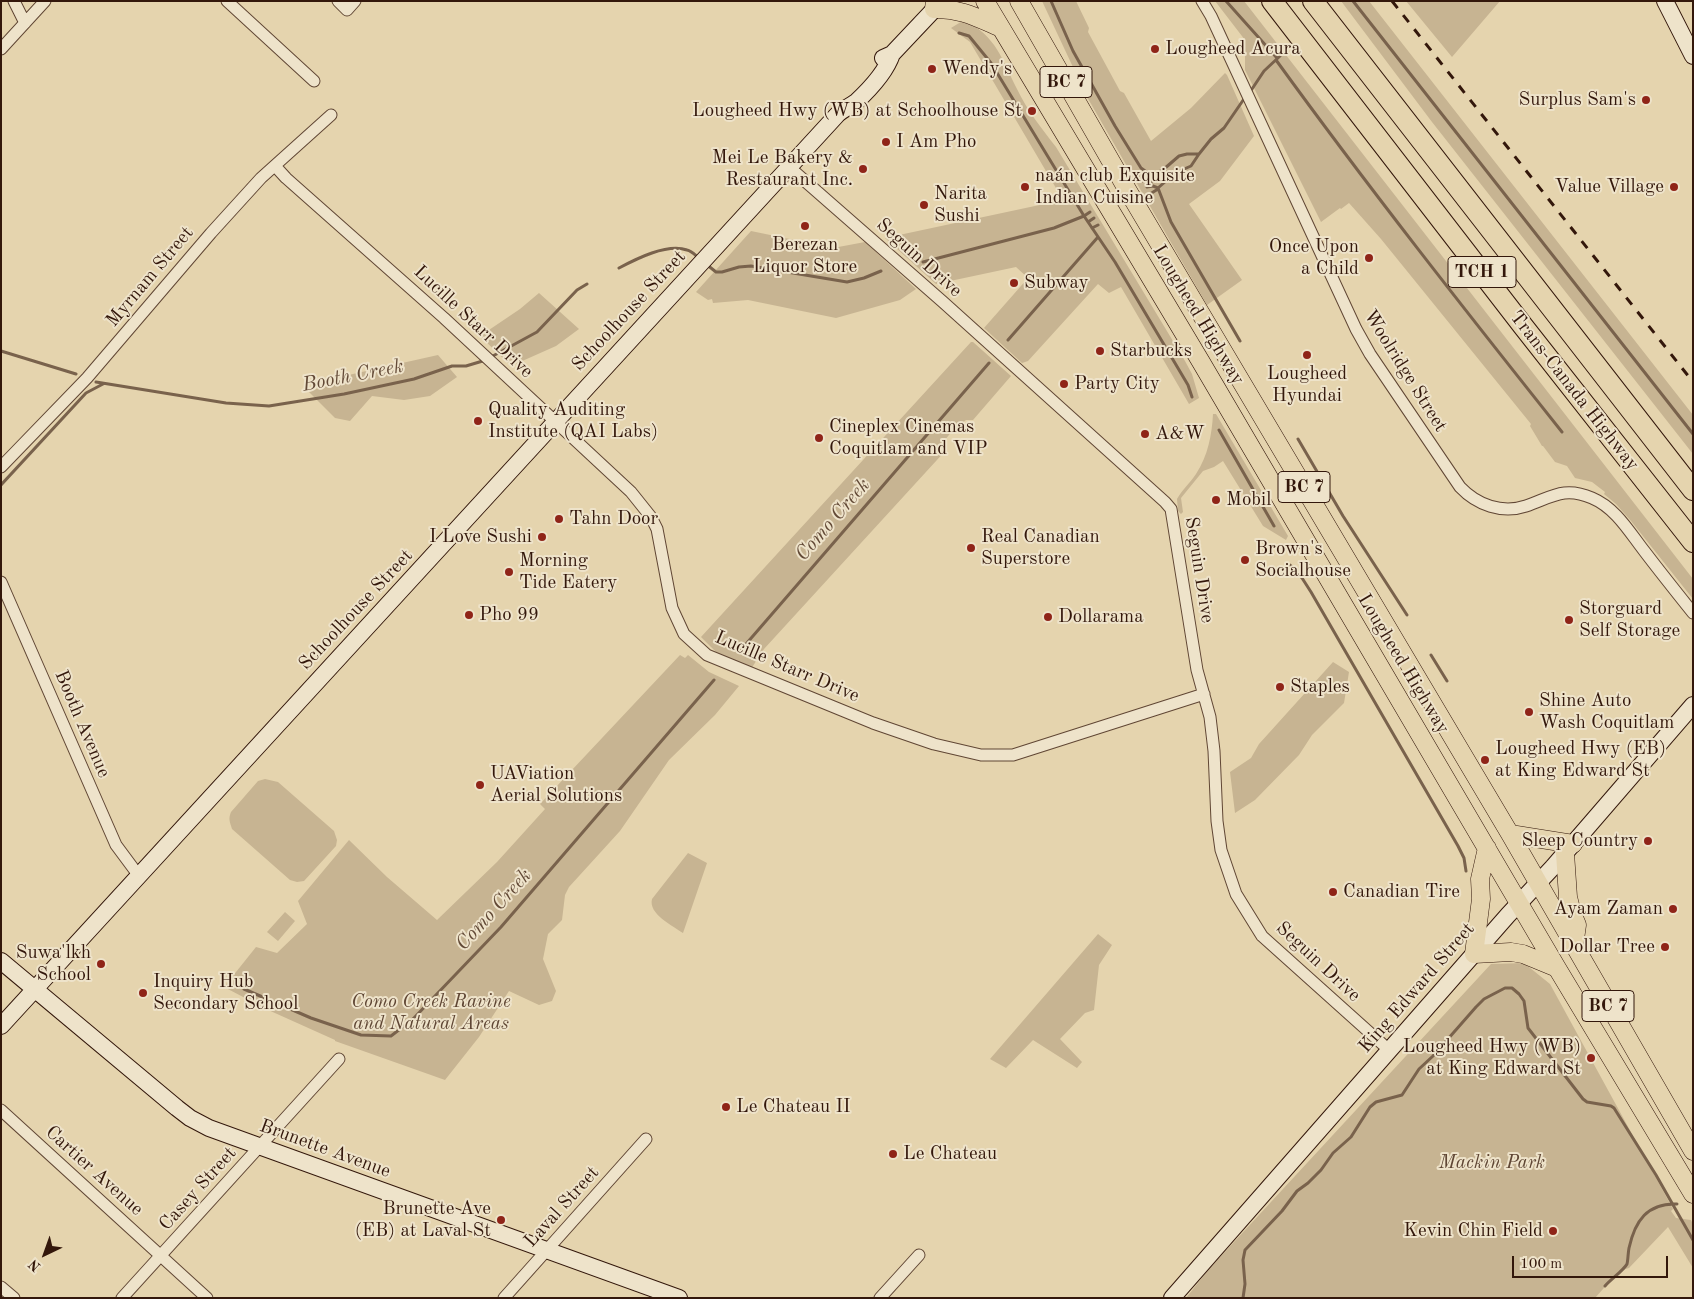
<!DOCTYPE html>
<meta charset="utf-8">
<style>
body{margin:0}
#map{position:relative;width:1694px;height:1299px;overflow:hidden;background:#e5d4ae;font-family:"Old Standard TT",serif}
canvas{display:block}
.frame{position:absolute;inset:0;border:2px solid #33170b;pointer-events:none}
.north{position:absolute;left:20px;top:1229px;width:50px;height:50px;-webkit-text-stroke:4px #eee3ca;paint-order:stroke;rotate:222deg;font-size:14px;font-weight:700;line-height:20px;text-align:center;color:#33170b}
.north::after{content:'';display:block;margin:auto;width:18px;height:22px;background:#33170b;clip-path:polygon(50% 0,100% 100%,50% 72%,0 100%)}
.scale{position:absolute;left:1512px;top:1256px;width:156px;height:22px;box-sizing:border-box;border:2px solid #33170b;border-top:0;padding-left:6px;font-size:15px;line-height:18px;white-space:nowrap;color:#33170b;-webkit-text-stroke:4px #eee3ca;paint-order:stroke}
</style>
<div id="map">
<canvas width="1694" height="1299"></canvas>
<div class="frame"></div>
<div class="north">N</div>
<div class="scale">100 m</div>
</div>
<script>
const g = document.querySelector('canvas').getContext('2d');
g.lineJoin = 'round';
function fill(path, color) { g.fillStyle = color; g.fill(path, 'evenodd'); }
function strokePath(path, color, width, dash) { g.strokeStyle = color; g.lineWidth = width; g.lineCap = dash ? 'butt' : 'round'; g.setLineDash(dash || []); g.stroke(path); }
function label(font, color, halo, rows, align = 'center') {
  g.font = font + ' "Old Standard TT",serif'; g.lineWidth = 4; g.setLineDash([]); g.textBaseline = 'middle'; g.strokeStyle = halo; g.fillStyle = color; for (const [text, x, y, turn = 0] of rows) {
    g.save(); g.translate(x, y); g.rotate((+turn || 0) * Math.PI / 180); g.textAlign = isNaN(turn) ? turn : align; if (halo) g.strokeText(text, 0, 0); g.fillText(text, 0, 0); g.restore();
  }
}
fill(new Path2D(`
 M 1042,1 L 1076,1 L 1089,28 L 1088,32 L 1120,91 L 1124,93 L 1151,141 L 1191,108 L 1225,73 L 1227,75 L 1254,136 L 1220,181 L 1189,204 L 1242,280 L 1207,305 L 1087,97 Z
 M 1215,1 L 1244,1 L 1693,579 L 1693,599 L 1631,521 L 1616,504 L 1604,494 L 1605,492 L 1592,482 L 1575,478 L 1567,466 L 1555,462 L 1543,446 L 1542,446 L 1530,426 L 1531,424 L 1381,239 L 1349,203 L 1341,209 L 1340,208 L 1321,222 L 1245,70 L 1245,40 Z
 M 1341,1 L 1369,1 L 1693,415 L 1693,454 L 1432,122 Z
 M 1406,1 L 1500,1 L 1452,57 Z
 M 964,20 C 997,37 1001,58 1017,89 C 1027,110 1042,129 1056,147 L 1185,361 L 1192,374 L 1199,398 L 1189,404 L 1121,287 L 1109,293 L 1098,284 L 1028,361 L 1022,363 L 984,328 L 1028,278 L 1016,267 L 936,284 L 885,238 L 1063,200 L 970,42 L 951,28 Z
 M 751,231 L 833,248 L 865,242 L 916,289 L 900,300 L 836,318 L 748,300 L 713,303 L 712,299 L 708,300 L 696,292 Z
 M 539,293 L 579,329 L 556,346 L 511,366 L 480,336 L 520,309 Z
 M 971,342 L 973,342 L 1011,376 L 973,420 L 966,420 L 952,431 L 938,449 L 947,449 L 764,649 L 751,669 L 717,653 L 701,637 Z
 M 438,355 L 457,377 L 430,396 L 404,400 L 372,396 L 350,421 L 335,418 L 309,392 L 344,376 Z
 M 1213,414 L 1216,414 L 1288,536 L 1286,540 L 1263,526 L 1223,461 L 1214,467 L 1203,471 L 1181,498 L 1183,512 L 1181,514 L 1178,511 L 1177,499 C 1182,490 1190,483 1196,474 C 1208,456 1212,434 1213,414 Z
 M 680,655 L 685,658 L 688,655 L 709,672 L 739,686 L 715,715 L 669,760 L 620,831 L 569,887 L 565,895 L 562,920 L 548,934 L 543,959 L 556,991 L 552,1001 L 539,1005 L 509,991 L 479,1037 L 445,1080 L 335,1041 L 335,1040 L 266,1009 L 224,987 L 256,947 L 277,953 L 307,924 L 298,901 L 349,840 L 387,877 L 437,920 L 497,862 L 545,809 L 540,804 Z
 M 1333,662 L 1349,672 L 1344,703 L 1312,735 L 1299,755 L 1255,800 L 1235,813 L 1230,772 L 1251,758 L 1259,744 Z
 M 265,779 L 278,782 L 334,831 L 337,840 L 336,846 L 304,881 L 297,882 L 290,880 L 232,829 C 230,822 228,819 231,812 L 258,781 Z
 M 688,853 L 707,863 L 683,933 C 673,926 648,914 652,899 Z
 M 285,912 L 295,921 L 278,941 L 267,932 Z
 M 1098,934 L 1112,945 L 1099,965 L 1094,1010 L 1085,1013 L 1060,1039 L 1082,1062 L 1077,1068 L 1033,1040 L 1006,1068 L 990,1059 Z
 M 1524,963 L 1550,984 L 1673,1209 L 1671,1211 L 1676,1218 L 1691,1220 L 1693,1224 L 1693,1268 L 1668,1227 L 1629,1268 L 1619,1271 L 1595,1298 L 1186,1298 L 1209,1269 L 1491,964 Z`), '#c7b492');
strokePath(new Path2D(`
 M 1051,1 L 1073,51 L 1115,126 L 1141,168 L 1152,176
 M 1226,1 L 1277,58
 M 1353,1 L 1693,434
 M 959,33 L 969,36 L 991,63 L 1084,216 L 1115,262 L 1188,385 L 1192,397
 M 1276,60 C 1368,187 1465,310 1562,432
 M 1250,92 L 1264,71 L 1280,56
 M 1199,154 L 1191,166 L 1175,173 L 1158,188 L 1171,222 L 1240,341
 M 1143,181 L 1164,169 L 1179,156 L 1187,154 L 1199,154 L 1211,139 L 1224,128 L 1246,96
 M 1147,187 L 1151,183 L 1152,176
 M 1147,187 L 1153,186 L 1158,188
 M 1150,194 L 1158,189
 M 1088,222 L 1094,218
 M 1092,228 L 1098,225
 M 923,262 L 1054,228 L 1084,216 L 1090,212
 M 706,264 L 716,272 L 722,272 L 739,267 L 751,266 L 847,282 L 864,278 L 881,271
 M 619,268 C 636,259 667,243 687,250 C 692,251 695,255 700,259
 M 1008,340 L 1098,237
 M 1,351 L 76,374
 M 491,357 L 537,332 L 577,290 L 587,284
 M 96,382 L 226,403 L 269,406 L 344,394 L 414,379 L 452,366 L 466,366 L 486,360
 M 1219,430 L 1274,526
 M 1298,439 L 1343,516 L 1407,615
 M 1,485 L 86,393 L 103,384
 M 1290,565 L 1302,578 L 1311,592 L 1458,846 L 1464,858 L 1466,871
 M 740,651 L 989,363
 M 1431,655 L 1447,681
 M 244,989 L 311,1018 L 361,1035 L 391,1036 L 413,1019 L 501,927 L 714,680
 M 1605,1286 C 1610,1280 1624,1270 1627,1264 C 1628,1260 1628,1253 1629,1248 C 1635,1221 1647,1203 1677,1204
 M 1243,1298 L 1245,1284 L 1243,1260 L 1245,1250 L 1282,1211 L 1297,1191 L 1308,1183 L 1321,1170 L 1333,1153 L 1351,1137 L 1370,1107 L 1376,1102 L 1402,1095 L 1419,1069 L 1433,1056 L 1476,1007 L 1484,999 L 1505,988 L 1512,988 L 1519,994 L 1524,1001 L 1528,1028 L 1583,1099 L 1587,1102 L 1611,1106 L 1614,1108 L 1656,1175 L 1693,1240`), '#79624c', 3);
const street = new Path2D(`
 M 14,1 L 25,23
 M 227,1 L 314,81
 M 338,1 L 347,10 L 355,1
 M 1202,1 L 1211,16 L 1356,329 L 1370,354 L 1460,487 C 1477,505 1502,514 1526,506 C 1552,497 1564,486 1592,498 C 1616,508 1630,533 1645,552 C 1661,573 1677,593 1693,613
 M 1,49 L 45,1
 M 275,166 L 286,178 L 444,318 L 631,492 L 651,517 L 657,529 L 672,608 L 684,634 L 707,655 L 873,723 L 934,744 L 981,755 L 1013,755 L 1204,694
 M 789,167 L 943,302 L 1165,502 L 1171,509 L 1197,670 L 1210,717 L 1214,751 L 1217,821 L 1221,850 L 1236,894 L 1262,936 L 1389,1050
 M 1,467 L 87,378 L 211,233 L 261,178 L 331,115
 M 1,582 L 116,845 L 139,876
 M 1,1110 L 207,1298
 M 1,1287 L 14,1298
 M 122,1298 L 339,1059
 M 504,1298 L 646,1139
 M 880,1298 L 919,1255`);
const secondary = new Path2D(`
 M 1665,1 L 1693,56
 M 883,58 L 892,54 L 942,1
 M 1,961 L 177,1108 L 190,1118 L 209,1128 L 679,1298
 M 1,1026 L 836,116 C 842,109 850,107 856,102 C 870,89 886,72 892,54
 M 1172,1298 L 1508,915 L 1553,867 L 1693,705`);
const primary = new Path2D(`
 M 935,1 L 934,9 C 959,8 976,17 999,27
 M 985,1 L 1201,362 L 1557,968 L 1693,1194
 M 1019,1 L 1128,191 L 1510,834 L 1693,1151
 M 1510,834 L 1573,844
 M 1487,848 L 1480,879 L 1481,899 L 1474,954 L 1511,952 L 1523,954 L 1557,968
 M 1565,853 L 1568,897 L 1572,913 L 1577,925 L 1574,946`);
const highway = new Path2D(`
 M 1272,1 L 1523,326 L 1693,542
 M 1313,1 L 1693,490`);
strokePath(street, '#604634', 13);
strokePath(secondary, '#33170b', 18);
strokePath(primary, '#33170b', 19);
strokePath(highway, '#33170b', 22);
strokePath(street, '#eee3ca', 11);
strokePath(secondary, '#eee3ca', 16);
strokePath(primary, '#e5d4ae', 18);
strokePath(highway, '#e5d4ae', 20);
strokePath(new Path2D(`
 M 1392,1 L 1693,382`), '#33170b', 3, [9, 9]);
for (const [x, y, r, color] of [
 [1155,49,5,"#8f2418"],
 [932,69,5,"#8f2418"],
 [1646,100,5,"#8f2418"],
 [1032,111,5,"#8f2418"],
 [886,142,5,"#8f2418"],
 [863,169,5,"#8f2418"],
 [1025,187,5,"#8f2418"],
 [1674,187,5,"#8f2418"],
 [924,205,5,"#8f2418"],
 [805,226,5,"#8f2418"],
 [1369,258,5,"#8f2418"],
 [1014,283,5,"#8f2418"],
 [1100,351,5,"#8f2418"],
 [1307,355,5,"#8f2418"],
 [1064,384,5,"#8f2418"],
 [478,421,5,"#8f2418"],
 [1145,434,5,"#8f2418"],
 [819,438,5,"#8f2418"],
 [1216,500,5,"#8f2418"],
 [559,519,5,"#8f2418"],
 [542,537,5,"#8f2418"],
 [971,548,5,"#8f2418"],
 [1245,560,5,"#8f2418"],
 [509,572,5,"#8f2418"],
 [469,615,5,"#8f2418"],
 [1048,617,5,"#8f2418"],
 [1569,620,5,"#8f2418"],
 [1280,687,5,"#8f2418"],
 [1529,712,5,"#8f2418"],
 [1485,760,5,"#8f2418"],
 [480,785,5,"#8f2418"],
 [1648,841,5,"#8f2418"],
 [1333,892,5,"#8f2418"],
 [1673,909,5,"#8f2418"],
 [1665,947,5,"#8f2418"],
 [101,964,5,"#8f2418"],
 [143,993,5,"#8f2418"],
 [1591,1058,5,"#8f2418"],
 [726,1107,5,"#8f2418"],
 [893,1154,5,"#8f2418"],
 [501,1220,5,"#8f2418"],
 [1553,1231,5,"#8f2418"]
]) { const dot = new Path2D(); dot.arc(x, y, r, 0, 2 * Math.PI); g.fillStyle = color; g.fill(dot); strokePath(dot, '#eee3ca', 2); }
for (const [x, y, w] of [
 [1066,82,52],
 [1482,272,68],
 [1304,487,52],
 [1608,1006,52]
]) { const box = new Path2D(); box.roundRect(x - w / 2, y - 15.5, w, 31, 4); g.fillStyle = '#eee3ca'; g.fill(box); strokePath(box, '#33170b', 1); }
label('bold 18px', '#33170b', null, [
 ["BC 7",1066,82],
 ["TCH 1",1482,272],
 ["BC 7",1304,487],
 ["BC 7",1608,1006]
]);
label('19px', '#33170b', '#eee3ca', [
 ["Lougheed Acura",1165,49],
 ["Wendy's",942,69],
 ["Surplus Sam's",1636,100,"right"],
 ["Lougheed Hwy (WB) at Schoolhouse St",1022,111,"right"],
 ["I Am Pho",896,142],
 ["Mei Le Bakery &",853,158,"right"],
 ["Restaurant Inc.",853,180,"right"],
 ["naán club Exquisite",1035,176],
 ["Indian Cuisine",1035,198],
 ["Value Village",1664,187,"right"],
 ["Narita",934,194],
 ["Sushi",934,216],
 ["Berezan",805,245,"center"],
 ["Liquor Store",805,267,"center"],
 ["Once Upon",1359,247,"right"],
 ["a Child",1359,269,"right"],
 ["Subway",1024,283],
 ["Starbucks",1110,351],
 ["Lougheed",1307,374,"center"],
 ["Hyundai",1307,396,"center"],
 ["Party City",1074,384],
 ["Quality Auditing",488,410],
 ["Institute (QAI Labs)",488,432],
 ["Cineplex Cinemas",829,427],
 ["Coquitlam and VIP",829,449],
 ["A&W",1155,434],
 ["Mobil",1226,500],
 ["Tahn Door",569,519],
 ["I Love Sushi",532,537,"right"],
 ["Real Canadian",981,537],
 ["Superstore",981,559],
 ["Brown's",1255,549],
 ["Socialhouse",1255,571],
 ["Morning",519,561],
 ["Tide Eatery",519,583],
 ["Storguard",1579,609],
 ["Self Storage",1579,631],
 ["Pho 99",479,615],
 ["Dollarama",1058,617],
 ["Staples",1290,687],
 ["Shine Auto",1539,701],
 ["Wash Coquitlam",1539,723],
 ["Lougheed Hwy (EB)",1495,749],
 ["at King Edward St",1495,771],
 ["UAViation",490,774],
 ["Aerial Solutions",490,796],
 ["Sleep Country",1638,841,"right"],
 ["Canadian Tire",1343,892],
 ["Ayam Zaman",1663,909,"right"],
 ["Dollar Tree",1655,947,"right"],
 ["Suwa'lkh",91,953,"right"],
 ["School",91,975,"right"],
 ["Inquiry Hub",153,982],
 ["Secondary School",153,1004],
 ["Lougheed Hwy (WB)",1581,1047,"right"],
 ["at King Edward St",1581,1069,"right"],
 ["Le Chateau II",736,1107],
 ["Le Chateau",903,1154],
 ["Brunette Ave",491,1209,"right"],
 ["(EB) at Laval St",491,1231,"right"],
 ["Kevin Chin Field",1543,1231,"right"]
], 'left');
label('19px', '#33170b', '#eee3ca', [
 ["Seguin Drive",919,258,42],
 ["Myrnam Street",150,277,-50],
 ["Schoolhouse Street",629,311,-47],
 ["Lougheed Highway",1198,315,59],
 ["Lucille Starr Drive",473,322,43],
 ["Woolridge Street",1405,371,58],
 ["Trans-Canada Highway",1574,391,52],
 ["Seguin Drive",1199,570,81],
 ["Schoolhouse Street",356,610,-47],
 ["Lougheed Highway",1403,664,59],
 ["Lucille Starr Drive",787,667,23],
 ["Booth Avenue",82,724,67],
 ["Seguin Drive",1318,962,43],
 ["King Edward Street",1417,988,-49],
 ["Brunette Avenue",325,1149,20],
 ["Cartier Avenue",94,1171,42],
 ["Casey Street",198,1189,-48],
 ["Laval Street",562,1207,-48]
]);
label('italic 19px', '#5f4634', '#eee3ca', [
 ["Como Creek Ravine",431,1002],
 ["and Natural Areas",431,1024],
 ["Mackin Park",1492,1163]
]);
label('italic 20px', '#624936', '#eee3ca', [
 ["Booth Creek",353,376,-11],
 ["Como Creek",833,520,-49],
 ["Como Creek",494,910,-48]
]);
</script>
